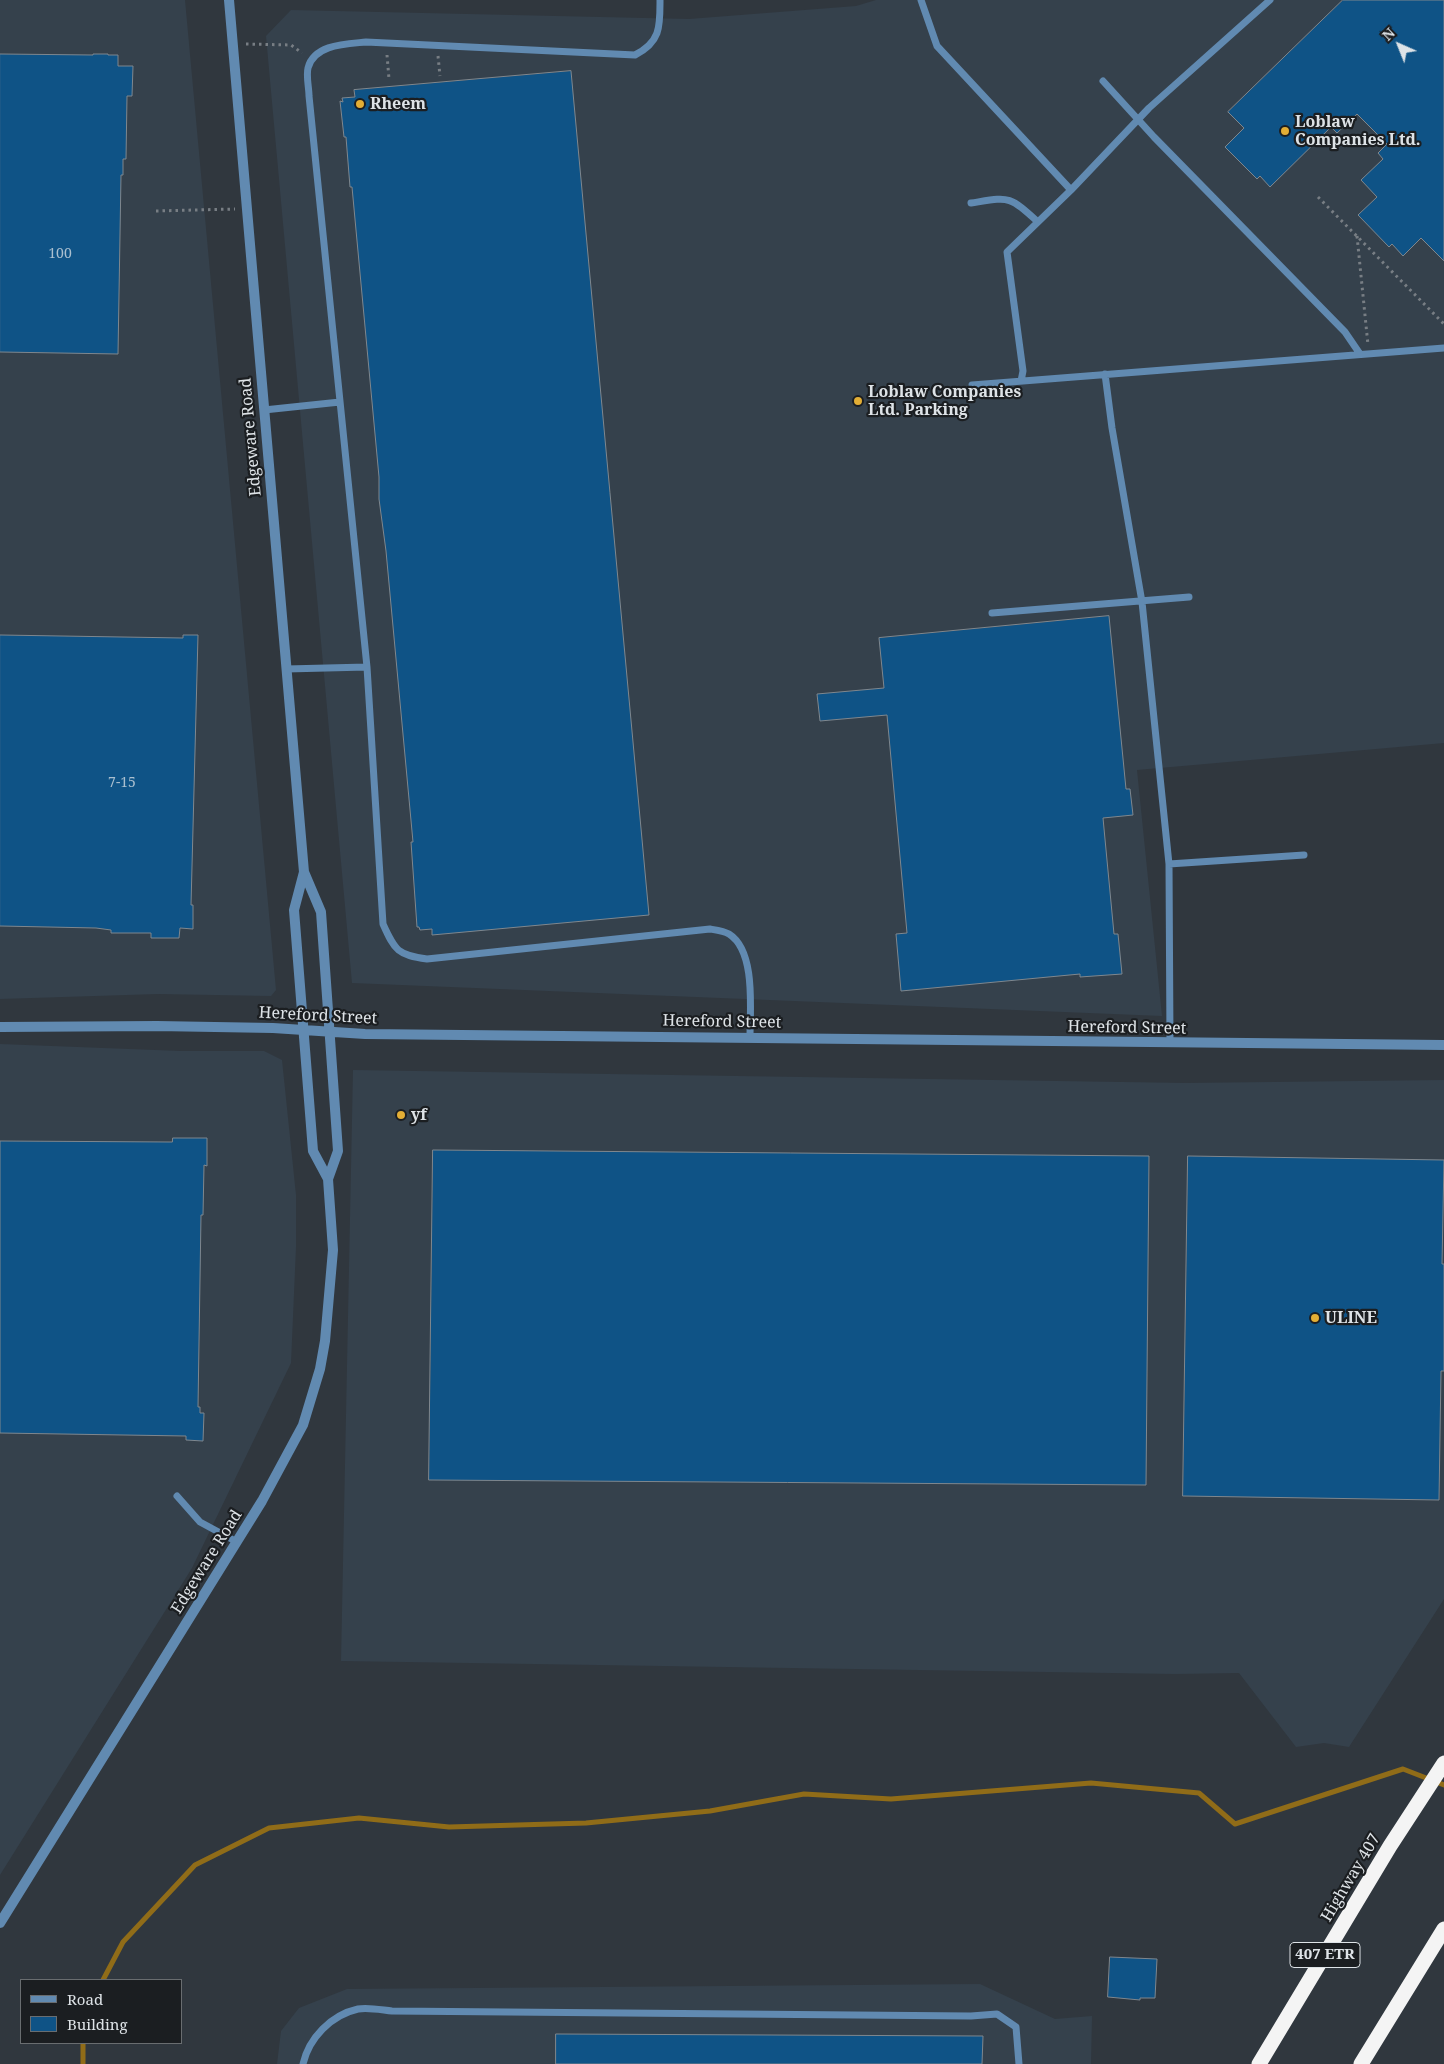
<!DOCTYPE html>
<style>
body{margin:0}
#map{position:relative;width:1444px;height:2064px;overflow:hidden;background:#30373e;font-family:"Noto Serif",serif}
canvas{display:block}
.legend{position:absolute;left:20px;top:1979px;width:162px;height:65px;box-sizing:border-box;background:#1b1e21;border:1px solid #696d70;margin:0;padding:6px 9px;list-style:none;font-size:15px;color:#dee3e7}
.legend li{display:flex;align-items:center;gap:10px;height:25px}
.legend b{width:25px;border:1px solid #696d70}
.north{position:absolute;left:1374px;top:20px;width:50px;height:50px;-webkit-text-stroke:4px #1b1e21;paint-order:stroke;rotate:316deg;font-size:14px;font-weight:700;line-height:20px;text-align:center;color:#dee3e7}
.north::after{content:'';display:block;margin:auto;width:18px;height:22px;background:#dee3e7;clip-path:polygon(50% 0,100% 100%,50% 72%,0 100%)}
</style>
<div id="map">
<canvas width="1444" height="2064"></canvas>
<ul class="legend">
<li><b style="height:6px;background:#618ab1"></b>Road</li>
<li><b style="height:14px;background:#0f5386"></b>Building</li>
</ul>
<div class="north">N</div>
</div>
<script>
const g = document.querySelector('canvas').getContext('2d');
g.lineJoin = 'round';
function fill(path, color) { g.fillStyle = color; g.fill(path, 'evenodd'); }
function strokePath(path, color, width, dash) { g.strokeStyle = color; g.lineWidth = width; g.lineCap = dash ? 'butt' : 'round'; g.setLineDash(dash || []); g.stroke(path); }
function label(font, color, halo, rows, align = 'center') {
  g.font = font + ' "Noto Serif",serif'; g.lineWidth = 4.5; g.setLineDash([]); g.textBaseline = 'middle'; g.strokeStyle = halo; g.fillStyle = color; for (const [text, x, y, turn = 0] of rows) {
    g.save(); g.translate(x, y); g.rotate((+turn || 0) * Math.PI / 180); g.textAlign = isNaN(turn) ? turn : align; if (halo) g.strokeText(text, 0, 0); g.fillText(text, 0, 0); g.restore();
  }
}
fill(new Path2D(`
 M 0,0 L 185,0 L 276,990 L 271,996 L 158,994 L 0,999 Z
 M 876,0 L 1444,0 L 1444,743 L 1137,770 L 1162,1016 L 352,983 L 266,36 L 291,10 L 689,19 L 856,6 Z
 M 0,1044 L 181,1051 L 264,1051 L 282,1060 L 296,1195 L 296,1247 L 291,1363 L 192,1568 L 0,1875 Z
 M 353,1070 L 1186,1083 L 1444,1080 L 1444,1599 L 1349,1747 L 1324,1743 L 1296,1747 L 1239,1673 L 1175,1674 L 341,1661 Z
 M 980,1984 L 1055,2019 L 1092,2016 L 1091,2064 L 277,2064 L 281,2031 L 299,2008 L 347,1989 Z`), '#35414c');
strokePath(new Path2D(`
 M 103,1980 L 123,1942 L 195,1865 L 269,1828 L 359,1818 L 449,1827 L 586,1823 L 710,1811 L 804,1794 L 891,1799 L 1091,1783 L 1199,1793 L 1235,1824 L 1403,1769 L 1444,1785
 M 83,2064 L 83,2043`), '#906c18', 5);
const building = new Path2D(`
 M 1343,0 L 1444,0 L 1444,261 L 1421,238 L 1403,256 L 1392,244 L 1389,247 L 1358,215 L 1377,197 L 1361,180 L 1383,159 L 1378,153 L 1387,144 L 1357,114 L 1337,133 L 1331,127 L 1270,187 L 1260,176 L 1257,179 L 1225,147 L 1244,128 L 1228,112 Z
 M 0,54 L 93,55 L 93,54 L 108,54 L 108,55 L 118,55 L 118,66 L 133,66 L 132,96 L 127,96 L 126,159 L 123,159 L 123,175 L 121,175 L 118,354 L 0,352 Z
 M 571,71 L 649,915 L 432,935 L 432,929 L 420,930 L 419,927 L 417,927 L 411,842 L 413,842 L 386,551 L 379,499 L 379,477 L 352,187 L 350,187 L 346,137 L 344,137 L 340,101 L 343,102 L 342,98 L 355,97 L 354,90 Z
 M 1109,616 L 1126,789 L 1130,789 L 1133,815 L 1103,818 L 1114,934 L 1118,934 L 1122,974 L 1080,977 L 1080,974 L 901,991 L 896,934 L 907,933 L 887,715 L 820,721 L 817,694 L 884,688 L 879,638 Z
 M 0,635 L 183,638 L 183,635 L 198,635 L 191,905 L 193,905 L 193,929 L 180,928 L 179,938 L 151,938 L 151,933 L 111,933 L 111,930 L 96,928 L 0,926 Z
 M 173,1138 L 207,1138 L 207,1166 L 204,1165 L 203,1215 L 201,1215 L 198,1407 L 200,1407 L 200,1413 L 204,1413 L 203,1441 L 186,1440 L 186,1436 L 0,1433 L 0,1141 L 172,1142 Z
 M 433,1150 L 1149,1156 L 1146,1485 L 429,1480 Z
 M 1188,1156 L 1444,1160 L 1442,1264 L 1444,1264 L 1444,1371 L 1441,1371 L 1439,1500 L 1183,1496 Z
 M 1110,1957 L 1157,1959 L 1155,1998 L 1140,1998 L 1140,2000 L 1108,1997 Z
 M 556,2034 L 983,2036 L 982,2064 L 556,2064 Z`);
fill(building, '#0f5386');
strokePath(building, '#7f878e', 1);
strokePath(new Path2D(`
 M 246,44 L 291,45 L 302,53
 M 387,55 L 389,79
 M 438,56 L 440,76
 M 1318,197 L 1444,324
 M 156,211 L 235,209
 M 1357,236 L 1368,345`), '#787e84', 3, [2.5, 4]);
strokePath(new Path2D(`
 M 660,0 C 660,26 661,42 635,55 L 366,42 C 347,44 314,44 308,68 C 306,76 309,88 309,96 L 367,667 L 383,924 C 395,951 398,955 427,959 L 710,929 C 716,930 724,931 729,934 C 756,951 750,1009 750,1037
 M 921,0 L 937,46 L 1071,190 L 1149,108 L 1270,0
 M 1103,81 L 1154,137 L 1345,332 L 1360,354
 M 971,203 C 1010,197 1008,195 1038,222
 M 1105,374 L 1112,428 L 1142,602 L 1169,864 L 1170,1043
 M 1021,381 L 1023,371 L 1007,252 L 1071,190
 M 972,385 L 1444,348
 M 264,410 L 340,402
 M 992,613 L 1189,597
 M 286,669 L 367,667
 M 1169,864 L 1304,855
 M 177,1496 L 200,1522 L 237,1542
 M 303,2064 C 309,2038 331,2015 358,2009 C 368,2007 382,2010 392,2011 L 971,2016 L 997,2014 L 1016,2027 L 1019,2064`), '#618ab1', 7);
strokePath(new Path2D(`
 M 229,0 L 304,872 L 321,912 L 338,1151 L 328,1179
 M 0,1027 L 157,1026 L 273,1028 L 365,1034 L 1444,1045
 M 0,1923 L 262,1501 L 303,1425 L 320,1369 L 325,1341 L 333,1250 L 328,1179 L 313,1151 L 294,910 L 304,872`), '#618ab1', 10);
strokePath(new Path2D(`
 M 1259,2064 L 1390,1846 L 1444,1763
 M 1361,2064 L 1444,1929`), '#f4f4f4', 15);
for (const [x, y, r, color] of [
 [360,104,5,"#e3ae35"],
 [1285,131,5,"#e3ae35"],
 [858,401,5,"#e3ae35"],
 [401,1115,5,"#e3ae35"],
 [1315,1318,5,"#e3ae35"]
]) { const dot = new Path2D(); dot.arc(x, y, r, 0, 2 * Math.PI); g.fillStyle = color; g.fill(dot); strokePath(dot, '#1b1e21', 2); }
label('14px', '#aabfcf', null, [
 ["100",60,254],
 ["7-15",122,783]
]);
for (const [x, y, w] of [
 [1325,1955,70]
]) { const box = new Path2D(); box.roundRect(x - w / 2, y - 12.5, w, 25, 4); g.fillStyle = '#1b1e21'; g.fill(box); strokePath(box, '#dee3e7', 1); }
label('bold 15px', '#dee3e7', null, [
 ["407 ETR",1325,1955]
]);
label('bold 16px', '#dee3e7', '#1b1e21', [
 ["Rheem",370,104],
 ["Loblaw",1295,122],
 ["Companies Ltd.",1295,140],
 ["Loblaw Companies",868,392],
 ["Ltd. Parking",868,410],
 ["yf",411,1115],
 ["ULINE",1325,1318]
], 'left');
label('16px', '#dee3e7', '#1b1e21', [
 ["Edgeware Road",251,437,-95],
 ["Hereford Street",318,1016,3],
 ["Hereford Street",722,1022,1],
 ["Hereford Street",1127,1028,1],
 ["Edgeware Road",207,1562,-58],
 ["Highway 407",1351,1878,-59]
]);
</script>
